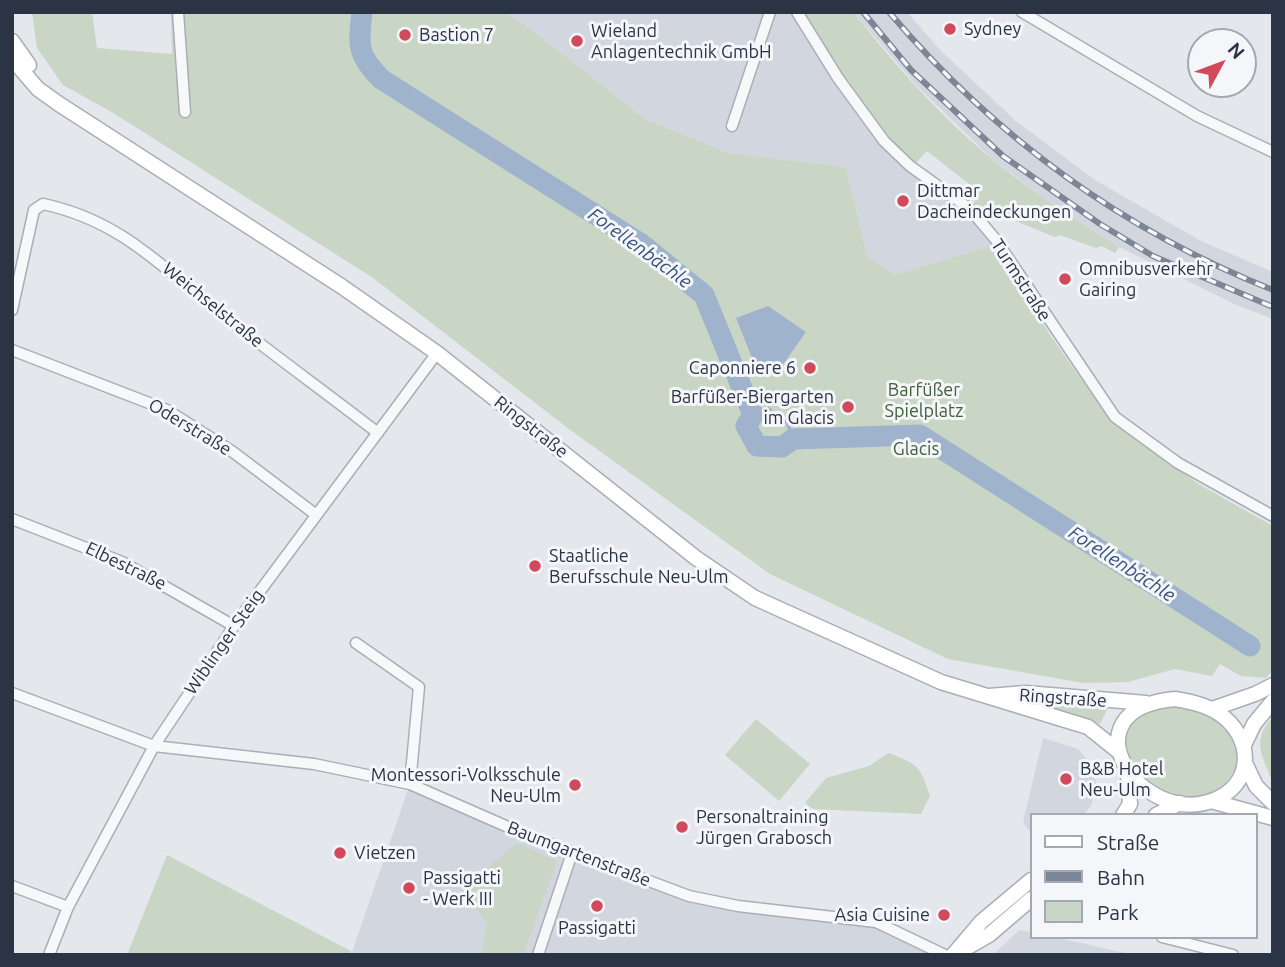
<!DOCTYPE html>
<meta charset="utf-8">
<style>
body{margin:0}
#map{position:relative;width:1285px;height:967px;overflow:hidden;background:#e4e7ec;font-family:Ubuntu,sans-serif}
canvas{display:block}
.frame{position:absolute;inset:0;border:14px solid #2b3445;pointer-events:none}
.legend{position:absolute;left:1030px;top:813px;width:228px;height:126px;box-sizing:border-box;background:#f4f6f9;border:2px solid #a4a8b1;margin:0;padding:9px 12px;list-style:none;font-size:21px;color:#2b3445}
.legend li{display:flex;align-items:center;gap:14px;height:35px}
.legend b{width:35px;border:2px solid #a4a8b1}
.north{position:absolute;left:1187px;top:28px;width:70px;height:70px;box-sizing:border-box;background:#f4f6f9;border:2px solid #a4a8b1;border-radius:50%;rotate:49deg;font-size:19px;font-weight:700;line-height:28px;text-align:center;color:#2b3445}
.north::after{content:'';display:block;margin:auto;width:24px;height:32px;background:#d1495b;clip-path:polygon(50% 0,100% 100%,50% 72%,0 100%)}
</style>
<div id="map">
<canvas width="1285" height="967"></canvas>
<div class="frame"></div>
<ul class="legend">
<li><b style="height:9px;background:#fff"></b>Straße</li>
<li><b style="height:9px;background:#7d8696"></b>Bahn</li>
<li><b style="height:19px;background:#c9d6c5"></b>Park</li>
</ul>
<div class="north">N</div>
</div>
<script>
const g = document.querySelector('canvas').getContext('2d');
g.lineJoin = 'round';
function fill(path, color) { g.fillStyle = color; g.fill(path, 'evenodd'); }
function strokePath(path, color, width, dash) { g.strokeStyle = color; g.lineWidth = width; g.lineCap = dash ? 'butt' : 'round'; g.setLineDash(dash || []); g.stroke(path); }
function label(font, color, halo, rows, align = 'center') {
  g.font = font + ' Ubuntu,sans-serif'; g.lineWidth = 6; g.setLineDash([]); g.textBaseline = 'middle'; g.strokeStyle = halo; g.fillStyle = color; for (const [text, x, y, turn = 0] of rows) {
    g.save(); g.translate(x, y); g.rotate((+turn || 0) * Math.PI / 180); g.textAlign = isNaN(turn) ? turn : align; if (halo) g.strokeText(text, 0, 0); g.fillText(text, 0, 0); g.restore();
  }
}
fill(new Path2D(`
 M 504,12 L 792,12 L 877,140 L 904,168 L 969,214 L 993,245 L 894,275 L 867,256 L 846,167 L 729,153 L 647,120 L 524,24 Z
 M 853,12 L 907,12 L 940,50 L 1016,121 L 1095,180 L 1201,241 L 1273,272 L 1273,319 L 1234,304 L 1119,247 L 1044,198 L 991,158 L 916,85 Z
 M 1043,738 L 1078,749 L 1089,762 L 1097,785 L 1091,806 L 1083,815 L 1031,815 L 1031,833 L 1023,822 Z
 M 410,784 L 689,896 L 876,922 L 936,955 L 351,955 Z
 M 1019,930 L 1031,932 L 1031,937 L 1054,937 L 1134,955 L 993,955 Z`), '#d2d6de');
fill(new Path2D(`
 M 32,12 L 92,12 L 97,48 L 172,54 L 171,12 L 504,12 L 524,24 L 647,120 L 729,153 L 846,167 L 867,256 L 894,275 L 993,245 L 1052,338 L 1109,418 L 1200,485 L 1273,526 L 1273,670 L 1266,678 L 1241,676 L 1220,664 L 1212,676 L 1175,669 L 1128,682 L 1083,683 L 948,659 L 770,574 L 569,429 L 373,278 L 115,114 L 63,85 L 37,48 Z
 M 802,12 L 853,12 C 894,64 941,117 992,159 C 1032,192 1076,219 1119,247 L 1115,253 L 1101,246 L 1096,248 L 1060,235 L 1055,237 L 973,204 L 979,192 L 927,151 L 915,164 C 869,119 836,67 802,12 Z
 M 997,699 L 1065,700 L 1109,706 L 1100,724 L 1085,717 Z
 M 1162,705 C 1208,706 1224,711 1242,755 L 1233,782 C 1225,787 1214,796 1205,798 C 1144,810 1082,727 1162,705 Z
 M 1273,717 L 1273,782 C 1262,758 1251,738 1273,717 Z
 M 756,719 L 810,764 L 779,801 L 725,755 Z
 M 888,753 C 917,763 921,767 930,796 L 921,814 L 813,809 L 805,803 L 826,778 L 869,766 Z
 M 517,843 L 553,859 L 556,864 L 523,955 L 482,955 L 487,924 L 469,896 L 475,878 Z
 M 167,855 L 351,951 L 350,955 L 127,955 Z`), '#c9d6c5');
fill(new Path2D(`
 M 768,306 L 806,332 L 782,366 L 771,365 L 757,370 L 736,318 Z`), '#9fb4cc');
strokePath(new Path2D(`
 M 753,415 L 769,409 L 779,420 L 787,422 L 793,439`), '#9fb4cc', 3.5);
strokePath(new Path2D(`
 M 362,12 C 358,46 357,54 381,79 L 640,243 L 704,295 L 753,415 L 746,426 L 757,446 L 782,447 L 793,439 L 920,435 L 1250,646`), '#9fb4cc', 21);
const street = new Path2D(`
 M 178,12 L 185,112
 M 797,12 L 838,78 L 884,141 L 910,166 L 970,209 L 996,240 L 1115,417 L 1178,463 L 1273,516
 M 1022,12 L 1197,116 L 1273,152
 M 732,126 L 770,12
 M 12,310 L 34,210 L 43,204 C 119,220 160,265 219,312 C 271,353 325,392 378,433
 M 12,350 L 167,410 L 233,452 L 315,514
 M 12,519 L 122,562 L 234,626
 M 356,643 L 419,687 L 410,784
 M 12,693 L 154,746 L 314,764 L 410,784 L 524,834 L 689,896 L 738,906 L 876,922 L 945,955
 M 12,886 L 68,907
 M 1162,937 L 1233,955
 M 49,955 L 68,907 L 154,746 L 234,626 L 437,353
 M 538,955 L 572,853`);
const secondary = new Path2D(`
 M 12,41 L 29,65
 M 12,59 L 38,89 L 59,104 L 341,286 L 437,353 L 696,558 L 755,598 L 941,682 L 1088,727 L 1118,751
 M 989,696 L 1026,693 L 1146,703
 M 1175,699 C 1193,702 1211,706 1225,718 C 1254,743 1252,785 1214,800 C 1140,829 1062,709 1175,699 Z
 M 1212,709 L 1255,694 L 1273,685
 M 1244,745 L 1254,724 L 1273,701
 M 1246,765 L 1256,786 L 1273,803
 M 1211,801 L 1273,818
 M 1123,815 L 1130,804 L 1128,774
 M 1156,815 L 1180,803
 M 963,950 L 989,935 L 1031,899
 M 953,955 L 981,922 L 1031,880`);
strokePath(street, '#a9aeb7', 13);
strokePath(secondary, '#a9aeb7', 17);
strokePath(street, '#f7f8fa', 10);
strokePath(secondary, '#fff', 14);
const rail = new Path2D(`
 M 863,12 L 911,70 L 1003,156 L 1100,224 L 1153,256 L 1273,307
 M 889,12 C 994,136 1122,230 1273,290`);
strokePath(rail, '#7d8696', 6);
strokePath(rail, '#f4f6f9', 3.5, [10]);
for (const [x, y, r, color] of [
 [950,29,7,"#d1495b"],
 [405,35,7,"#d1495b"],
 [577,41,7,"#d1495b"],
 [903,201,7,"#d1495b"],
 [1065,279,7,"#d1495b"],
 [810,368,7,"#d1495b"],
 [848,407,7,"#d1495b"],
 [535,566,7,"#d1495b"],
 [1066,779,7,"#d1495b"],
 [575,785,7,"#d1495b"],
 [682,827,7,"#d1495b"],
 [340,853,7,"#d1495b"],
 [409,888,7,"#d1495b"],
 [597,906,7,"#d1495b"],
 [944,915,7,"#d1495b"]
]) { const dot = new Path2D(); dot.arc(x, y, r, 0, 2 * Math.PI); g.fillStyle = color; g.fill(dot); strokePath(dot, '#f4f6f9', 2.5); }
label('18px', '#2b3445', '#f4f6f9', [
 ["Sydney",964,29],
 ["Wieland",591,31],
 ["Anlagentechnik GmbH",591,52],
 ["Bastion 7",419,35],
 ["Dittmar",917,191],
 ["Dacheindeckungen",917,212],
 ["Omnibusverkehr",1079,269],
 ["Gairing",1079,290],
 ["Caponniere 6",796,368,"right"],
 ["Barfüßer-Biergarten",834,397,"right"],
 ["im Glacis",834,418,"right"],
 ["Staatliche",549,556],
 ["Berufsschule Neu-Ulm",549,577],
 ["B&B Hotel",1080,769],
 ["Neu-Ulm",1080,790],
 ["Montessori-Volksschule",561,775,"right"],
 ["Neu-Ulm",561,796,"right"],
 ["Personaltraining",696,817],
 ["Jürgen Grabosch",696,838],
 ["Vietzen",354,853],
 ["Passigatti",423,878],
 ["- Werk III",423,899],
 ["Asia Cuisine",930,915,"right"],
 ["Passigatti",597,928,"center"]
], 'left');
label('18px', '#2b3445', '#f4f6f9', [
 ["Turmstraße",1021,280,57],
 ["Weichselstraße",213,305,39],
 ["Oderstraße",190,427,31],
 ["Ringstraße",531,427,38],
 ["Elbestraße",126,566,26],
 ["Wiblinger Steig",224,642,-55],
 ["Ringstraße",1063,698,4],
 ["Baumgartenstraße",579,854,21]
]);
label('18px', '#3f6138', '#f4f6f9', [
 ["Barfüßer",924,390],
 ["Spielplatz",924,411],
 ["Glacis",916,449]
]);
label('italic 19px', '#34527a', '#f4f6f9', [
 ["Forellenbächle",640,248,36],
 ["Forellenbächle",1122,564,33]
]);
</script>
